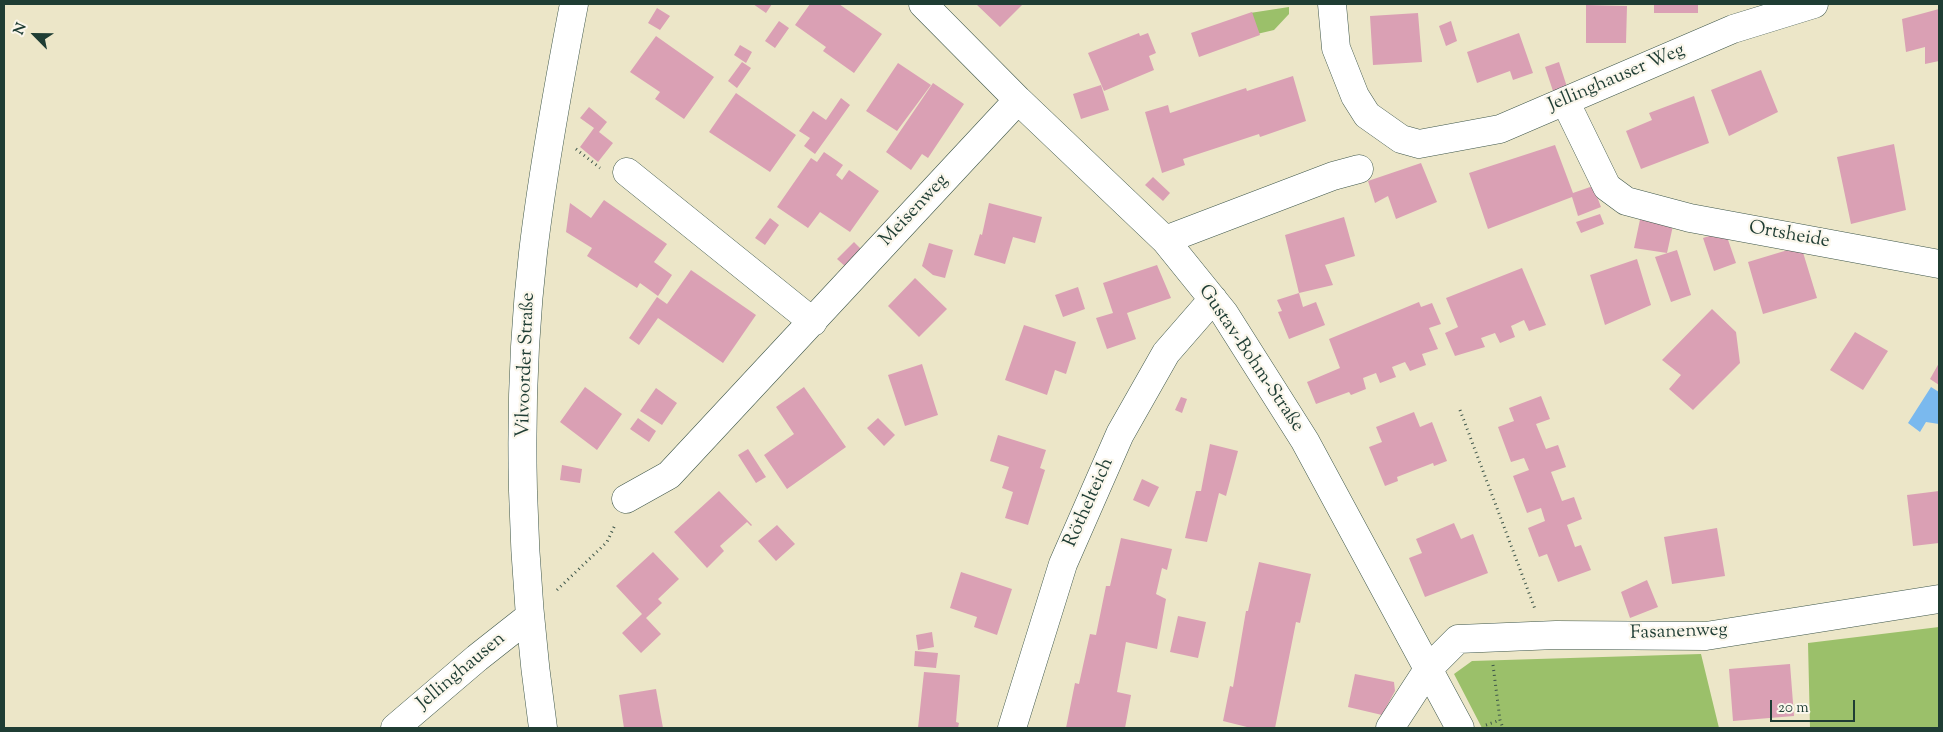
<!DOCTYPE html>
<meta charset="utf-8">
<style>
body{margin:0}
#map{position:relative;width:1943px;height:732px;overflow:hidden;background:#ece6c8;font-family:"Sorts Mill Goudy",serif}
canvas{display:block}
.frame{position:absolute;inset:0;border:5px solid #1f3d34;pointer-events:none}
.north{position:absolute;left:10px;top:10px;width:50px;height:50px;-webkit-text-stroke:4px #fbf7ec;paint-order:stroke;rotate:293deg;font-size:14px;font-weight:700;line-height:20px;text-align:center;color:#1f3d34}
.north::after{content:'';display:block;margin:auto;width:18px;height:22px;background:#1f3d34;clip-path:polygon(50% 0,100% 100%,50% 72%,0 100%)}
.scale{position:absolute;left:1770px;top:700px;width:85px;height:22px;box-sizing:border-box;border:2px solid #1f3d34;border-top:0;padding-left:6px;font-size:15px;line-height:18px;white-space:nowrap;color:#1f3d34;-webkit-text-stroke:4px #fbf7ec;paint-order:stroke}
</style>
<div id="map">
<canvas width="1943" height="732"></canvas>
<div class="frame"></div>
<div class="north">N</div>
<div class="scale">20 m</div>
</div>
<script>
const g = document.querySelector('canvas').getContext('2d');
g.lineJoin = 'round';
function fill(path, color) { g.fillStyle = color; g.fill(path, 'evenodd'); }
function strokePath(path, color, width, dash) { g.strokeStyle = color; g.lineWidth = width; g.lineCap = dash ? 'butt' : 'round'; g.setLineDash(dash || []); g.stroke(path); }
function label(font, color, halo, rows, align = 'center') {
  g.font = font + ' "Sorts Mill Goudy",serif'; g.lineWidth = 4.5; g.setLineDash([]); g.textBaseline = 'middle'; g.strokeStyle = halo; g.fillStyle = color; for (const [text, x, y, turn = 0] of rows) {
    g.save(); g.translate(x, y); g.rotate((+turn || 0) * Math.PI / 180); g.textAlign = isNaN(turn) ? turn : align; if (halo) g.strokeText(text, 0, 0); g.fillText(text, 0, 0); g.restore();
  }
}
fill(new Path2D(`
 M 1289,7 L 1289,14 L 1274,30 L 1257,34 L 1250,13 Z
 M 1939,627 L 1939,728 L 1810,728 L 1808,643 Z
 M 1701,654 L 1719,728 L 1482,728 L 1454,674 L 1472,661 Z`), '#9bc06a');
fill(new Path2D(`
 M 1931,387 L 1939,392 L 1939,424 L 1926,422 L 1920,432 L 1908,423 Z`), '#7ab9ee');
fill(new Path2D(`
 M 753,4 L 772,4 L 766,13 Z
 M 810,4 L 839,4 L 882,34 L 854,73 L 823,51 L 826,47 L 795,25 Z
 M 976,4 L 1023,4 L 1000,27 Z
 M 1654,4 L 1698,4 L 1698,13 L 1654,13 Z
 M 1586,5 L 1627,6 L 1626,43 L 1586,43 Z
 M 657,8 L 670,16 L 660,30 L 648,23 Z
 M 1939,9 L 1939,61 L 1925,64 L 1925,47 L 1906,52 L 1902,19 Z
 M 1252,12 L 1260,35 L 1199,57 L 1191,33 Z
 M 1418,13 L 1422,62 L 1373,65 L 1370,16 Z
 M 779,21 L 789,28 L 775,48 L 765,41 Z
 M 1451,21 L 1457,41 L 1446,46 L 1439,26 Z
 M 1139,33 L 1140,36 L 1148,33 L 1156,53 L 1149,56 L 1154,70 L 1104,91 L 1088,53 Z
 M 1519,33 L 1533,73 L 1513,80 L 1510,71 L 1477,83 L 1467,52 Z
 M 656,36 L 714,77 L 684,119 L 655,99 L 660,92 L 630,72 Z
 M 740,45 L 752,52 L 746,63 L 734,55 Z
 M 742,62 L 751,68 L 737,88 L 728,81 Z
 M 1559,62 L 1567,87 L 1553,91 L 1545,67 Z
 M 898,63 L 931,85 L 897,131 L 866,111 Z
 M 1761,70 L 1778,112 L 1729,136 L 1711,90 Z
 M 1293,76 L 1306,121 L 1260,137 L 1259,134 L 1183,159 L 1185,165 L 1162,173 L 1145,112 L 1168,105 L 1170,113 L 1246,88 L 1247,91 Z
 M 933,83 L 964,104 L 928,158 L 922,154 L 911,170 L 886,152 Z
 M 1101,85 L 1109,110 L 1081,119 L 1073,94 Z
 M 736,93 L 796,135 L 770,172 L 709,132 Z
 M 1694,96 L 1709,143 L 1641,169 L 1626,131 L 1652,120 L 1649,113 Z
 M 841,98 L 850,105 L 815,154 L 804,146 L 810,138 L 799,131 L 813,111 L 826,120 Z
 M 589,107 L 607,122 L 599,132 L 613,143 L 598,162 L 580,147 L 594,128 L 580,118 Z
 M 1894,144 L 1906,210 L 1851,224 L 1837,157 Z
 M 1555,145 L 1573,193 L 1593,186 L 1601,207 L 1578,216 L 1572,197 L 1488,229 L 1469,173 Z
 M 824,152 L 843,165 L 836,175 L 842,180 L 849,170 L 879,191 L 850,232 L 820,212 L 808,228 L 777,207 L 811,158 L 817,162 Z
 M 1421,163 L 1437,202 L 1396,219 L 1388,196 L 1375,203 L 1368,181 Z
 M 1153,177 L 1170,193 L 1163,201 L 1145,185 Z
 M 604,200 L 667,244 L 654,262 L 672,275 L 658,296 L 640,283 L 637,288 L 587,256 L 592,248 L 566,232 L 570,203 L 591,218 Z
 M 989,203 L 1042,217 L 1035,243 L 1013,237 L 1005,264 L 974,255 L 980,234 L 982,235 Z
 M 1600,214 L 1604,224 L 1581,233 L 1576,222 Z
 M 1641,215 L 1674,221 L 1667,253 L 1634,248 Z
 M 1344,217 L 1355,256 L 1325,265 L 1333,285 L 1299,293 L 1303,307 L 1316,302 L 1325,325 L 1289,339 L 1278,312 L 1282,311 L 1277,300 L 1299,293 L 1285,235 Z
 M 770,218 L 779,225 L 765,245 L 755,238 Z
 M 1725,231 L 1736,263 L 1714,271 L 1703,238 Z
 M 854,242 L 863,251 L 847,268 L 837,259 Z
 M 929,243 L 953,250 L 945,278 L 933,275 L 922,266 Z
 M 1801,246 L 1817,298 L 1763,314 L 1748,262 Z
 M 1677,250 L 1691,295 L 1671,302 L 1655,257 Z
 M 1637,259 L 1651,305 L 1605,325 L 1590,275 Z
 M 1157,265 L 1171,298 L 1127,313 L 1136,339 L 1107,349 L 1096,318 L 1113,313 L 1103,283 Z
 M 1522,268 L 1546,325 L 1529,331 L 1524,320 L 1511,326 L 1515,337 L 1500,343 L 1495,333 L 1481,338 L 1485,347 L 1455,356 L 1445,333 L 1458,327 L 1446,298 Z
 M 691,270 L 756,315 L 723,363 L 658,318 L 639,345 L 629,338 L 657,297 L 667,304 Z
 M 915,278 L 947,309 L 919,337 L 888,306 Z
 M 1078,287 L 1085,309 L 1063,317 L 1055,295 Z
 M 1419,302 L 1421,307 L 1432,303 L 1441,324 L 1429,328 L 1438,349 L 1422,354 L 1426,365 L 1410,371 L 1405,362 L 1392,367 L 1396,377 L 1380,383 L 1376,373 L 1363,378 L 1366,389 L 1351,395 L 1349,392 L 1316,404 L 1307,382 L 1340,368 L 1329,339 Z
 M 1712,309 L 1736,332 L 1740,363 L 1693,410 L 1669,389 L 1681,375 L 1662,360 Z
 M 1024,325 L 1076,342 L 1066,374 L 1055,370 L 1047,395 L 1005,380 Z
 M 1855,332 L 1888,351 L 1863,390 L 1830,370 Z
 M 1939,363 L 1939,385 L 1930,379 Z
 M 922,364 L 938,415 L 905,426 L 888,375 Z
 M 585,387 L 622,414 L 597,450 L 560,422 Z
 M 804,387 L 846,447 L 787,489 L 764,455 L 794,434 L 776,407 Z
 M 656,388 L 677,403 L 662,425 L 640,411 Z
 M 1541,396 L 1550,419 L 1536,424 L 1546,449 L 1558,445 L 1566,467 L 1551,472 L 1562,501 L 1574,497 L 1582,519 L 1567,525 L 1575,547 L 1581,545 L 1591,570 L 1558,582 L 1547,554 L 1539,557 L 1528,528 L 1545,521 L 1541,508 L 1527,513 L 1513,476 L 1529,470 L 1524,458 L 1511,462 L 1498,427 L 1514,421 L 1509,408 Z
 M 1181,397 L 1187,399 L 1182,413 L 1175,410 Z
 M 1414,412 L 1420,427 L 1432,422 L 1447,461 L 1434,466 L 1433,463 L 1397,477 L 1398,481 L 1385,486 L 1369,447 L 1382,442 L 1376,427 Z
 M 638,418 L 656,431 L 649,442 L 630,429 Z
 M 878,418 L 895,435 L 884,446 L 867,428 Z
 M 998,435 L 1046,450 L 1040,468 L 1045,470 L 1028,525 L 1005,518 L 1013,492 L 1002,488 L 1009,467 L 990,461 Z
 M 1210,444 L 1238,451 L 1226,496 L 1219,493 L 1207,542 L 1185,538 L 1196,491 L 1201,491 Z
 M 748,449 L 766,477 L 756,483 L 738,455 Z
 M 562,465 L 582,469 L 580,483 L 560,480 Z
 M 1142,479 L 1159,487 L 1149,507 L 1133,500 Z
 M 719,491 L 752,525 L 751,526 L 747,522 L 720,546 L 724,551 L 707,568 L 674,532 Z
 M 1939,491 L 1939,543 L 1913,546 L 1907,495 Z
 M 1454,523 L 1461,539 L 1473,534 L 1488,573 L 1425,597 L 1409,558 L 1422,553 L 1416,539 Z
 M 777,525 L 795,544 L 776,561 L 758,541 Z
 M 1717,528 L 1725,576 L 1672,584 L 1664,537 Z
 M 1121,538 L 1172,549 L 1167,570 L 1162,568 L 1156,594 L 1166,599 L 1157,649 L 1126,642 L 1117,692 L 1131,695 L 1125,728 L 1066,728 L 1075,683 L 1079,684 L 1090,634 L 1096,635 L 1106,586 L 1110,586 Z
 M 653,552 L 679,579 L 658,599 L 662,603 L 646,618 L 661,634 L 641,653 L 622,633 L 642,614 L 616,586 Z
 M 1259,562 L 1311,574 L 1300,623 L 1296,622 L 1275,728 L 1251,728 L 1223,721 L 1230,686 L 1233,687 L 1246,611 L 1248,611 Z
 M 961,572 L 1012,589 L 997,635 L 974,627 L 977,617 L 950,608 Z
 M 1647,580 L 1658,607 L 1630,618 L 1621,592 Z
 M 1178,616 L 1206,622 L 1198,658 L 1170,652 Z
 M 932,632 L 934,647 L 918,650 L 916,635 Z
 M 915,651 L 938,653 L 936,668 L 914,666 Z
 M 1790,664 L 1794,716 L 1733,721 L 1729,669 Z
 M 924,672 L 960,675 L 956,722 L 959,723 L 958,728 L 918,728 Z
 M 1355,674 L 1394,682 L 1395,691 L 1382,715 L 1348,707 Z
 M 656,689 L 663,728 L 624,728 L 619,695 Z`), '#daa0b4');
const minor = new Path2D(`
 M 923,4 L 1018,100 L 1165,240 L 1224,313 L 1305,441 L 1460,728
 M 1332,4 L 1336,48 L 1355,96 L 1367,115 L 1401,139 L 1419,144 L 1500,129 L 1733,29 L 1814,4
 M 1565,101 L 1607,187 L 1626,201 L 1690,218 L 1939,264
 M 627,172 L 813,322
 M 1165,240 L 1333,176 L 1359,169
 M 626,499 L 669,475 L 1018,100
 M 395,728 L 477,658 L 529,617
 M 543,728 C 521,574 515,408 533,253 C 543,169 558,87 574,4
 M 1012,728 L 1063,564 L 1120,434 L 1166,353 L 1213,299
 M 1390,728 L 1429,668 L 1458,639 L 1556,635 L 1706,636 L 1939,599`);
strokePath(minor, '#3e564a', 29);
strokePath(new Path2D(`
 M 576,149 L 600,168
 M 1460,410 L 1535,609
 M 557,590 L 607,542 L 615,525
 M 1493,665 L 1500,720 L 1503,728
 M 1486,725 L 1500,720`), '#3e564a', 3, [1, 4]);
strokePath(minor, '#fff', 28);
label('19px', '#1f3d34', '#fbf7ec', [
 ["Jellinghauser Weg",1617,79,-23],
 ["Meisenweg",915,211,-47],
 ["Ortsheide",1789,236,10],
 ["Gustav-Bohm-Straße",1250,359,56],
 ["Vilvoorder Straße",527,365,-88],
 ["Röthelteich",1090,503,-66],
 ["Fasanenweg",1679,633,-2],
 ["Jellinghausen",462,672,-40]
]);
</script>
